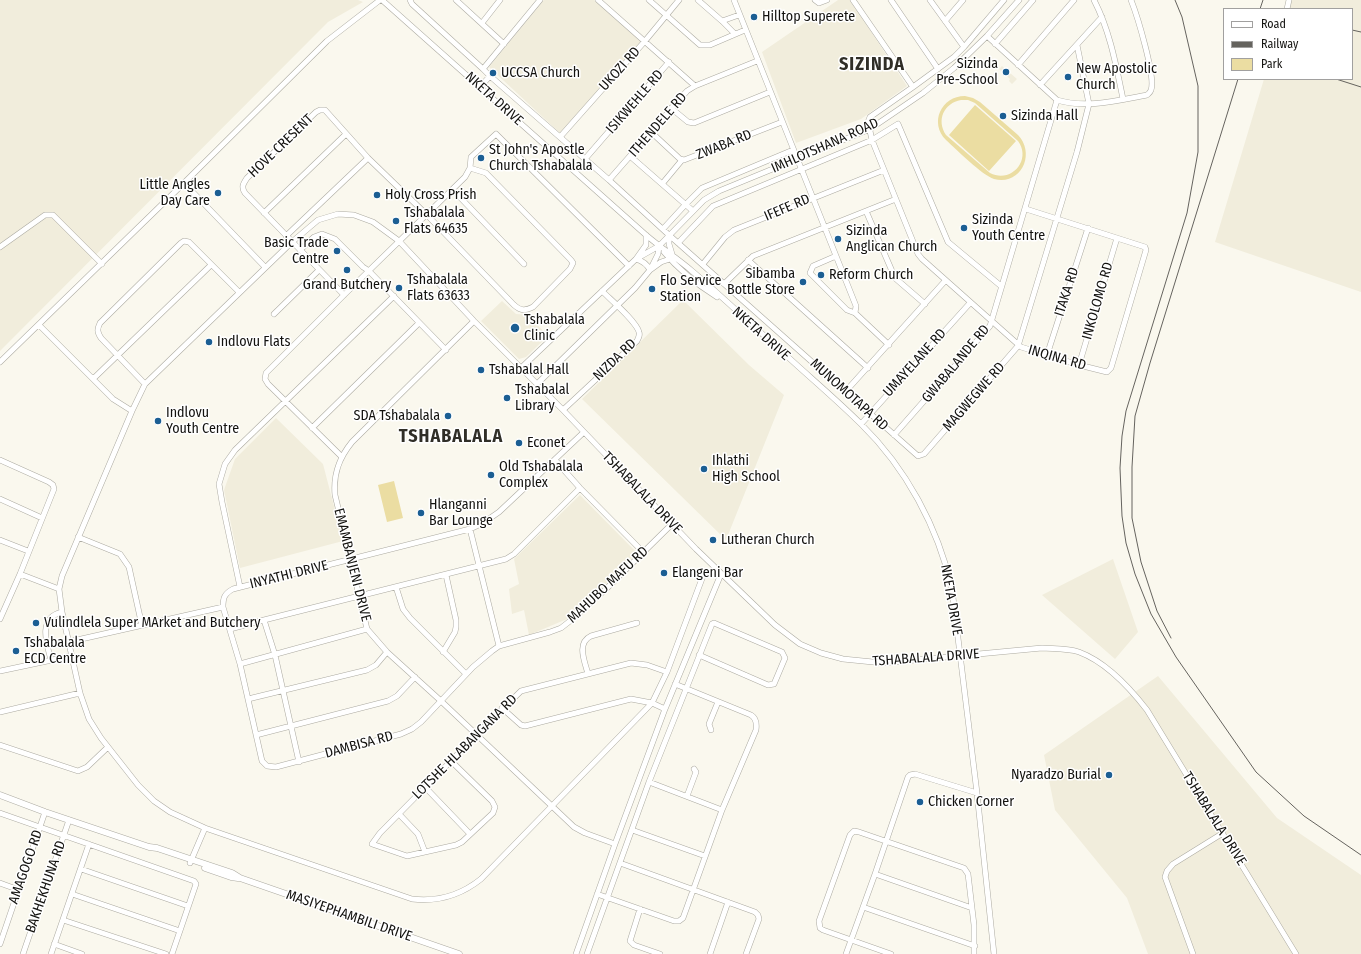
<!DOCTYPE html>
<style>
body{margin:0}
#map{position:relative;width:1361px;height:954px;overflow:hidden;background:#faf8ee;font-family:"Fira Sans Condensed",sans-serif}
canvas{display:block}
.legend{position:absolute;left:1223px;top:8px;width:130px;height:72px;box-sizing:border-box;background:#fff;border:1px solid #a1a09f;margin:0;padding:5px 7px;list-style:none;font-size:12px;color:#13120f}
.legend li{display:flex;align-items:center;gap:8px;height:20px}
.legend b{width:20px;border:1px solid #a1a09f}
</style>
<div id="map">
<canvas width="1361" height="954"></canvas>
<ul class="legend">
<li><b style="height:5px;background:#fff"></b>Road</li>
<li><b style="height:5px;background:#65635e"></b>Railway</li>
<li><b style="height:11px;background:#ebdda2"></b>Park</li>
</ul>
</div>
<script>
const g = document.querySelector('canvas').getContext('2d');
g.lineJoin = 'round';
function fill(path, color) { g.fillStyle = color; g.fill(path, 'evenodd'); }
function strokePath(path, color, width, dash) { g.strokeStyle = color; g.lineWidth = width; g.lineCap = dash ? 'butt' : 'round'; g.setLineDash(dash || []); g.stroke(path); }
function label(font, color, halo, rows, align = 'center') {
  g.font = font + ' "Fira Sans Condensed",sans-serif'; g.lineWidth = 3; g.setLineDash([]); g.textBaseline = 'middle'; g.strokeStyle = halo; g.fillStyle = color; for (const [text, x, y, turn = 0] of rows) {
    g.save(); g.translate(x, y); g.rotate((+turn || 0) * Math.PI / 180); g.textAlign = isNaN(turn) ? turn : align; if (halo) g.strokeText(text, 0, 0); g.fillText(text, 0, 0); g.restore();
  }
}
fill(new Path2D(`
 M 0,0 L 358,0 L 363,2 L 328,22 L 0,351 Z
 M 544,0 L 594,0 L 641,42 L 561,134 L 489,67 Z
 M 838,0 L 850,0 L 907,86 L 861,119 L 796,143 L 762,52 Z
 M 1288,0 L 1361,0 L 1361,292 L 1215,242 L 1264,79 L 1352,79 L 1352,9 L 1285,9 Z
 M 1002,66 L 1017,79 L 1012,84 L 1009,81 L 1010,79 L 999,69 Z
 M 683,300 L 749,365 L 784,395 L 726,540 L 582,399 Z
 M 502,301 L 516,314 L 528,315 L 548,336 L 526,357 L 519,359 L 481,321 Z
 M 276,418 L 323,464 L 343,541 L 240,568 L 224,490 L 235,459 Z
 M 580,495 L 637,553 L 618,573 L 567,619 L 529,635 L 524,610 L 512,614 L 509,589 L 519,584 L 514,559 Z
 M 1113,559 L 1138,632 L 1115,659 L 1042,595 Z
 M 1158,676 L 1277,818 L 1361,875 L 1361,954 L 1148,954 L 1127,898 L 1055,810 L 1044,755 Z`), '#f1eddc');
fill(new Path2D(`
 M 965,96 L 973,98 L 980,102 L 1018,135 C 1036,154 1021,186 994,179 C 982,175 957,150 946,140 C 929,123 941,96 965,96 ZM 961,100 L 968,100 L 975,103 L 1018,141 C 1032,160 1011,184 990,173 L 946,135 C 936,120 944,103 961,100 Z
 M 975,105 L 1016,141 L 989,171 L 949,135 Z
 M 394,481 L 403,518 L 387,522 L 378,485 Z`), '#ebdda2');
const minor = new Path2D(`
 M 382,0 L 646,235 C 661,248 677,258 692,271 C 725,299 756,329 789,358 C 813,380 838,401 861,424 C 906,468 938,527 952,589 L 977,793 L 994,954
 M 410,0 L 412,4 L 483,69
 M 456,0 L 504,44
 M 598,0 L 695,86
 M 649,0 L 700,45 L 710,45 L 745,30
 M 698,0 L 722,21 L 735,34
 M 734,0 L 856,306 L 855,313 L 889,345
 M 815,0 L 819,3 L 827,0
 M 853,0 L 913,87
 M 891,0 L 938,69
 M 930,0 L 964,47
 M 1004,0 L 964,47 L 954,57 L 913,87 L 870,117 L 868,122 L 872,140 L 918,254 L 922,259 L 1021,347 L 1079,365 L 1107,372 L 1111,368 L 1146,250 L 1145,247 L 1026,209
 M 1094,0 C 1110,31 1116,65 1123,99
 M 1287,9 L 1289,0
 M 722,21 L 739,15
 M 945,21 L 963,0
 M 482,23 L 500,0
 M 995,44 L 1033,0
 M 1018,65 L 1074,0
 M 490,76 L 609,180 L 669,235 L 918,456 L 924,454 L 1018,346 L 1077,152 L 1089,104 L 1077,45
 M 1040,85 L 1102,17
 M 480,87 L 490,76 L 483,69 L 540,0
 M 1057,100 C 1086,109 1119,100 1147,95 C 1149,93 1150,93 1151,90 C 1156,77 1137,15 1131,0
 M 671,108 L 688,122 L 694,123 L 770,92
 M 651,132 L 680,159 L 684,160 L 782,122
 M 560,137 L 645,41 L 679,0
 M 630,156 L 693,211
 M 585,159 L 669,62
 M 609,180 L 687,91 L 695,86 L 757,61
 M 184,183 L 265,267
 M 662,184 L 682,160
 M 453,190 L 524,264
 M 866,211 L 895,278 L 925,304
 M 264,213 L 346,134
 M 663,229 L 685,205 L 702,188 L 793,150
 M 646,235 L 646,245 L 636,259 C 643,261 647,264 650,270 L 661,262 L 670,259
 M 669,235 L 669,244 L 672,254
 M 286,236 L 368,158
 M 678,243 L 713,206 L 872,140 L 898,124 L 948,242 L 1001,286
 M 0,247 L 45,215 L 53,215 L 102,264
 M 300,250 L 314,237 L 322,234 L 335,239 L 363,267 L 369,271 L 446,350
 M 664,252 C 678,269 698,285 717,297
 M 836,256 L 813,266 L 810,273 L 847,310 L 855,313
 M 748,260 L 868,368
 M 703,264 L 725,237 L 734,230 L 884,170
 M 724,284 L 753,256 L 896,199
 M 344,295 L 245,193 C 241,187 243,184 247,178 L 316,112 L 320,110 L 325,110 L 368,158 L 427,215 L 514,305 C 521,311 525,311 533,307 L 570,269 L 573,263 L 571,260 L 486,173 L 470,168
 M 274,314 L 319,270
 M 474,321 L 352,442 C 339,458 333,474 335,495 L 367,629 L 387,652 L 441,701 L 574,827 L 585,833 L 615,844
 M 39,325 L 113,399 L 132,411
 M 1047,355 L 1088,228
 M 0,362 L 184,183 L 327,41 L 380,0
 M 1079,365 L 1117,238
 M 521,368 L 636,259 L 659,246 L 704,200 L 719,191 L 870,129 L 923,93 L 954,68 L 987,36 L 1019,0
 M 93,379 L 211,265
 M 145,384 L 101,338 C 97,332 97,329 100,323 L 181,243 L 184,241 L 189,242 L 239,292
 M 537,384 L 635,288 L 650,270 L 658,254 L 659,246
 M 846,391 L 945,281
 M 563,410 L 637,341 C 639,337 640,335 639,332 C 636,321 611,300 602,291
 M 861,424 L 970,303
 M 312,428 L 419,323
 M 894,435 L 990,326 L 1057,100 L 987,36
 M 341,456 L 268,384 L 265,379 L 266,373 L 344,295 L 465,177 L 470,168 L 471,157 L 496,134 L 629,266
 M 0,460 L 49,482 L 53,485 L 54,489 L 20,574 L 0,619
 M 555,460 L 580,488 L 644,553
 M 0,499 L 42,518
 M 470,529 L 499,646
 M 78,537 L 120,554 L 129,567 L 142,626
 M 0,540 L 28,551
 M 20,574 L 59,589
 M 703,576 L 667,672 L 652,703 L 481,879 C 461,895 437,902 412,899 L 205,828 L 170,812 L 154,801 L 138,785 L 101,738 L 89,719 L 80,693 L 62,612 L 59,589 L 62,576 L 132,411 L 145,384 L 292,242 L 318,220 L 338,214 L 354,215 L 373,222 L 399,241 L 474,321 L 563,410 L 696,549 L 775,625 L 800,644 L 821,653 L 843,659 L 883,663 L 1042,648 C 1054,649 1067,648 1079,652 C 1106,662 1130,688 1147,710 L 1296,954
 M 240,587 L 222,502 L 219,484 L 225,464 L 235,450 L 394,296
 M 396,587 L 403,609 L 410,618 L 466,674
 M 223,607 L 240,664 L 262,761 L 267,766 L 276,767 L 401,734 L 412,729 L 421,722 L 473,667 L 492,651 L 499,646 L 550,632 L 561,628 L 570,621 L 606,589 L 672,524
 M 264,620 L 275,655 L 299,762
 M 230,629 L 264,620 L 506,559 L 514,554 L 580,488
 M 68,642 L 223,607 C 223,598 224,594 233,589 L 470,529 L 483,523 L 499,512 L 584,432
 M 443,652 L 455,632 L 456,627 L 456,620 L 446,575
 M 51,660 C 46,642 38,618 62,612
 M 240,664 L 367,629
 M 0,671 L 71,656
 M 588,674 C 585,662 576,643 591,636 L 637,623
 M 248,699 L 367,670 L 376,665 L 387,652
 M 502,708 L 521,725 L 525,726 L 631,699 L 652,703 L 665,709
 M 0,712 L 80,693
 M 711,730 L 709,724 L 718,702
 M 256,735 L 388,701 L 397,696 L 415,677
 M 0,745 L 78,771 L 87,767 L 108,747
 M 451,761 L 492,801 L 495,807 L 493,813 L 462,842 L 456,845 L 407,856 L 372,844 L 380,833 L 451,761 L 476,735 L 521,691 L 631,663 L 647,665 L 667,672
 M 649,782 L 722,810
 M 425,787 L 470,834
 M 687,796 L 696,772 L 694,769
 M 0,813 L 194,881 L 196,884 L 172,954
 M 399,814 L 418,834 L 425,852
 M 632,830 L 705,856
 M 190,863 L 205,828
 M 620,863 L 755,912 L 758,915 L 759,919 L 746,954
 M 81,869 L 188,906
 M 875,874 L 972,908
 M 0,883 L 19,890
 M 72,894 L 180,931
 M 597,894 L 674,921 L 679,921 L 683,918 L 722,810 L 756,730 C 757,723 756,718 751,715 L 675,684
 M 863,907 L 975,946
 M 640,909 L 630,941 L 634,945 L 660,954
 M 63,920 L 166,954
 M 0,944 L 45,812
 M 54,944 L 82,954
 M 23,954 L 69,820
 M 51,954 L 89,844
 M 576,954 L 615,844 L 665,709 L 721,574
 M 587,954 L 649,782 L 712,624 L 714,623 L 782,652 L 785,658 L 774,684 L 768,685 L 699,655
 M 710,954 L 728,902
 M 846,954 L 875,874 L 908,777 L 910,775 L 915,774 L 977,793
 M 891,954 L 823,930 L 820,928 L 819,921 L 850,835 L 854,831 L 859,832 L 964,868 L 968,874 L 974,925 L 974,954
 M 1193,954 L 1165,877 L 1167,871 L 1173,864 L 1223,833`);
const major = new Path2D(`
 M 0,795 L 45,812 L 149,847 L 157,848 L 232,873 L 240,878 L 459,954
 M 205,868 L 231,877 L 238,878`);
strokePath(minor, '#acaaa1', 6);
strokePath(major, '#acaaa1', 7);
strokePath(minor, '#fff', 5);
strokePath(major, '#fff', 6);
strokePath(new Path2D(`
 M 1175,0 L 1182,17 L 1198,86 L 1198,152 L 1187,213 L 1126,411 L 1122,436 L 1120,468 L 1122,516 L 1126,543 L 1135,574 L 1151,614 L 1176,657 L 1256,772 L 1304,816 L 1361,855
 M 1260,9 L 1263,0
 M 1352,30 L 1361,32
 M 1336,79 L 1361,87
 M 1171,638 L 1157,611 L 1141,562 L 1132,518 L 1132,467 L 1135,416 L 1150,363 L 1238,79`), '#65635e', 1);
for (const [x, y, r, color] of [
 [754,17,4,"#1b5e93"],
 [1006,72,4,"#1b5e93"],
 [493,73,4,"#1b5e93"],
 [1068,77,4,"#1b5e93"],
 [1003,116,4,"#1b5e93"],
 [481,158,4,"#1b5e93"],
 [218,193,4,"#1b5e93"],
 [377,195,4,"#1b5e93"],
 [396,221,4,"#1b5e93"],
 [964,228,4,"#1b5e93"],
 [838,239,4,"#1b5e93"],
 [337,251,4,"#1b5e93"],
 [347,270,4,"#1b5e93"],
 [821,275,4,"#1b5e93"],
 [803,282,4,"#1b5e93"],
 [399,288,4,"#1b5e93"],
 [652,289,4,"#1b5e93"],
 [515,328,5,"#1b5e93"],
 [209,342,4,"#1b5e93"],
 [481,370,4,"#1b5e93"],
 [507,398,4,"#1b5e93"],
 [448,416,4,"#1b5e93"],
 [158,421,4,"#1b5e93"],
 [519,443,4,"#1b5e93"],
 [704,469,4,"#1b5e93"],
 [491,475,4,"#1b5e93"],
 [421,513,4,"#1b5e93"],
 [713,540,4,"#1b5e93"],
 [664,573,4,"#1b5e93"],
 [36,623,4,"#1b5e93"],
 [16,651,4,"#1b5e93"],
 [1109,775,4,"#1b5e93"],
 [920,802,4,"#1b5e93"]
]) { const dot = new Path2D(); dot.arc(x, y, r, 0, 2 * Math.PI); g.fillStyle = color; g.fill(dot); strokePath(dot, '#fff', 1.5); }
label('14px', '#13120f', '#fff', [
 ["Hilltop Superete",762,17],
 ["Sizinda",998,64,"right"],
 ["Pre-School",998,80,"right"],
 ["New Apostolic",1076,69],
 ["Church",1076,85],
 ["UCCSA Church",501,73],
 ["Sizinda Hall",1011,116],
 ["St John's Apostle",489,150],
 ["Church Tshabalala",489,166],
 ["Little Angles",210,185,"right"],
 ["Day Care",210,201,"right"],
 ["Holy Cross Prish",385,195],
 ["Tshabalala",404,213],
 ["Flats 64635",404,229],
 ["Sizinda",972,220],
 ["Youth Centre",972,236],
 ["Sizinda",846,231],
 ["Anglican Church",846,247],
 ["Basic Trade",329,243,"right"],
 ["Centre",329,259,"right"],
 ["Sibamba",795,274,"right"],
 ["Bottle Store",795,290,"right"],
 ["Reform Church",829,275],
 ["Tshabalala",407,280],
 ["Flats 63633",407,296],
 ["Flo Service",660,281],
 ["Station",660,297],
 ["Grand Butchery",347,285,"center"],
 ["Tshabalala",524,320],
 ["Clinic",524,336],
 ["Indlovu Flats",217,342],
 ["Tshabalal Hall",489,370],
 ["Tshabalal",515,390],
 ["Library",515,406],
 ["Indlovu",166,413],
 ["Youth Centre",166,429],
 ["SDA Tshabalala",440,416,"right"],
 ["Econet",527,443],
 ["Ihlathi",712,461],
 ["High School",712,477],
 ["Old Tshabalala",499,467],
 ["Complex",499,483],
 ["Hlanganni",429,505],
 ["Bar Lounge",429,521],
 ["Lutheran Church",721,540],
 ["Elangeni Bar",672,573],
 ["Vulindlela Super MArket and Butchery",44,623],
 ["Tshabalala",24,643],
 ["ECD Centre",24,659],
 ["Nyaradzo Burial",1101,775,"right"],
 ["Chicken Corner",928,802]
], 'left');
label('14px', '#13120f', '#fff', [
 ["UKOZI RD",620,69,-48],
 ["NKETA DRIVE",494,99,42],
 ["ISIKWEHLE RD",635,102,-49],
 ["ITHENDELE RD",658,125,-49],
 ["ZWABA RD",724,145,-22],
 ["HOVE CRESENT",281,146,-44],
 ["IMHLOTSHANA ROAD",825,146,-24],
 ["IFEFE RD",787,208,-23],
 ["ITAKA RD",1067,292,-72],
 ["INKOLOMO RD",1098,301,-74],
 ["NKETA DRIVE",761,334,42],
 ["INQINA RD",1057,358,16],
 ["NIZDA RD",615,360,-44],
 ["UMAYELANE RD",915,363,-48],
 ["GWABALANDE RD",956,364,-50],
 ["MUNOMOTAPA RD",849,395,42],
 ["MAGWEGWE RD",974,397,-49],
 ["TSHABALALA DRIVE",642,493,46],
 ["EMAMBANJENI DRIVE",352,565,76],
 ["INYATHI DRIVE",289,575,-14],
 ["MAHUBO MAFU RD",608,585,-43],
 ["NKETA DRIVE",951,600,80],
 ["TSHABALALA DRIVE",926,658,-4],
 ["DAMBISA RD",359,745,-15],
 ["LOTSHE HLABANGANA RD",465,747,-45],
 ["TSHABALALA DRIVE",1214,819,58],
 ["AMAGOGO RD",26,867,-71],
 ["BAKHEKHUNA RD",46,887,-71],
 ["MASIYEPHAMBILI DRIVE",349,916,19]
]);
g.letterSpacing = '1px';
label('bold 18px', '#302e27', '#fff', [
 ["SIZINDA",872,65],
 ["TSHABALALA",451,437]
]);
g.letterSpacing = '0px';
</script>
